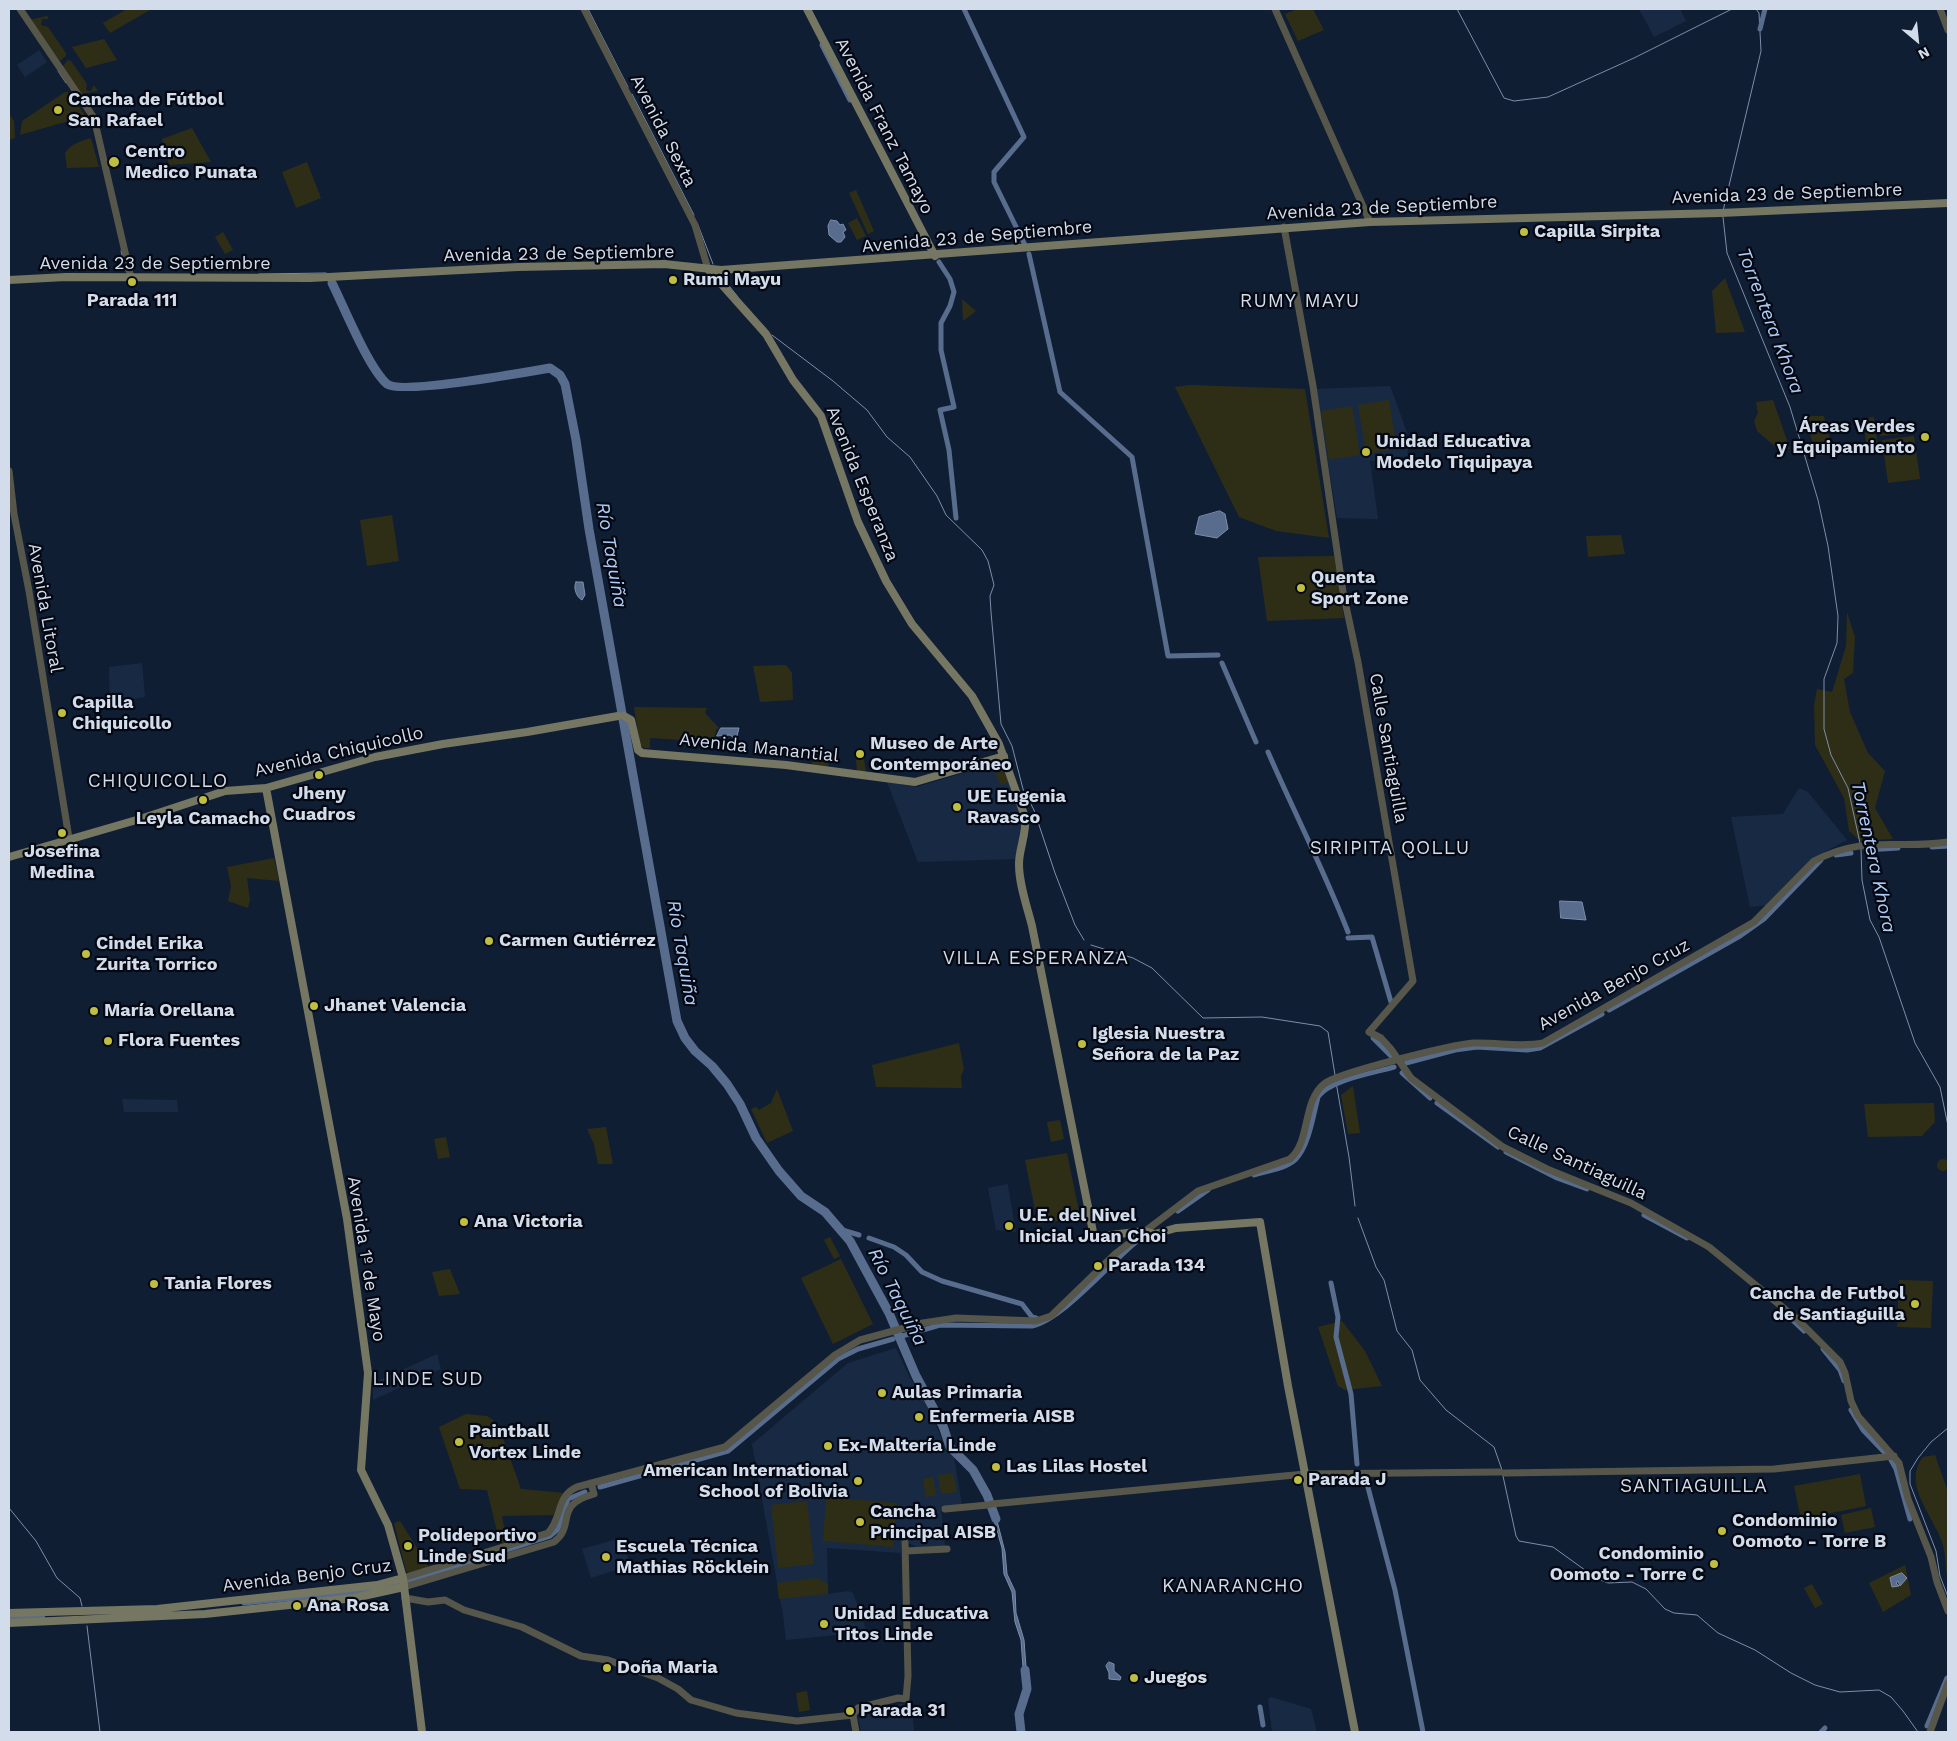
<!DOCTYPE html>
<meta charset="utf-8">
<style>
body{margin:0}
#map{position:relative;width:1957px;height:1741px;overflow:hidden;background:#101e34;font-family:"Work Sans",sans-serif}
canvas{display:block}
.frame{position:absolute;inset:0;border:10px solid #d2dcea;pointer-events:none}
.north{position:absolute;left:1892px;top:15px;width:50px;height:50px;-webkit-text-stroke:4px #040812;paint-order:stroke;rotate:152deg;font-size:14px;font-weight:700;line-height:20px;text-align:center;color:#d2dcea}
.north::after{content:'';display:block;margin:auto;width:18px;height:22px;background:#d2dcea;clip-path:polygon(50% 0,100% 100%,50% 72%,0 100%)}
</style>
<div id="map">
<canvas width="1957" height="1741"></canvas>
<div class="frame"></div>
<div class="north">N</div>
</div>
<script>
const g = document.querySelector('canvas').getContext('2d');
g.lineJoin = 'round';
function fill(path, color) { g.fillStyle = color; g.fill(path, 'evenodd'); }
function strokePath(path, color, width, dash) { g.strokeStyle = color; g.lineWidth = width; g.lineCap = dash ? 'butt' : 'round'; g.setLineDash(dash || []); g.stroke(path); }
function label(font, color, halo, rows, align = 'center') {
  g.font = font + ' "Work Sans",sans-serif'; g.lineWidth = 4.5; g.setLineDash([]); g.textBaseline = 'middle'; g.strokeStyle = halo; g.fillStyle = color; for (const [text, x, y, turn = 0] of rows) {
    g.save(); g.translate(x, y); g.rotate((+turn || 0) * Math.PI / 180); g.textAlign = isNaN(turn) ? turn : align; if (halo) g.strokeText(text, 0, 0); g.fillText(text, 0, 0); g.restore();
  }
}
fill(new Path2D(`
 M 1639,9 L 1680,9 L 1686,21 L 1654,37 Z
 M 39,50 L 47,62 L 25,77 L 17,65 Z
 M 1390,386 L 1407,432 L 1408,456 L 1370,461 L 1378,519 L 1337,518 L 1316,389 Z
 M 142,663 L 145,697 L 115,702 L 110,700 L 109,667 Z
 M 1000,762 L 1003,763 L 1022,818 L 1016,859 L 918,862 L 887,782 L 917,787 Z
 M 1799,788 L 1808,792 L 1847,840 L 1815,857 L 1768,905 L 1750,907 L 1731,817 L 1783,814 Z
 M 122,1099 L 177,1100 L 178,1112 L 124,1112 Z
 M 1008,1184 L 1008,1186 L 1016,1232 L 996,1230 L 988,1188 Z
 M 896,1348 L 909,1376 L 930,1409 L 945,1449 L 954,1457 L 962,1505 L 941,1508 L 945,1547 L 920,1549 L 909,1543 L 901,1543 L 901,1553 L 827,1548 L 828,1594 L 848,1591 L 853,1593 L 867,1632 L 786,1640 L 783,1615 L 752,1444 L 848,1363 Z
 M 437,1354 L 441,1369 L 373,1400 L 373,1383 Z
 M 621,1538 L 630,1565 L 591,1578 L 582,1549 Z
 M 1271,1697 L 1311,1709 L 1317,1732 L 1272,1732 L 1268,1699 Z
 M 901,1704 L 912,1705 L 914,1732 L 861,1732 L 858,1717 L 861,1712 Z`), '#182a43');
fill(new Path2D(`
 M 127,9 L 150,10 L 110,33 L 103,23 Z
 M 1297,9 L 1313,9 L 1324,30 L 1298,41 L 1285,14 Z
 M 47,16 L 49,19 L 42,19 L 41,25 L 48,27 L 66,53 L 66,56 L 60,61 L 29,20 Z
 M 104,39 L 117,60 L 86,68 L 72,47 Z
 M 68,60 L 71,61 L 87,84 L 86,90 L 91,91 L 94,85 L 98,91 L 81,94 L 62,67 Z
 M 65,92 L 68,92 L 86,116 L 20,135 L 22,121 Z
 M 9,113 L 14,121 L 15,138 L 9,140 Z
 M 192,128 L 211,162 L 169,165 L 162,139 Z
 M 91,138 L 99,167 L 67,168 L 65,153 C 72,143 81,141 91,138 Z
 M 307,162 L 321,198 L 296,208 L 282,172 Z
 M 856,190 L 874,231 L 868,234 L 849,193 Z
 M 857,218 L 866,236 L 857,240 L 848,223 Z
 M 223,232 L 233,250 L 225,254 L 215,237 Z
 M 1725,278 L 1745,332 L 1716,333 L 1712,291 Z
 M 962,299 L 976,311 L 963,321 Z
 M 1190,385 L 1305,389 L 1329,538 L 1276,531 L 1239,517 L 1175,387 Z
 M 1389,400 L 1397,449 L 1366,454 L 1358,405 Z
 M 1773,400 L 1790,449 L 1779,450 L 1757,431 L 1754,421 L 1758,413 L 1756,402 Z
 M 1352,406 L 1360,455 L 1329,460 L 1321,411 Z
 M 1803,416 L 1824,416 L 1832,447 L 1866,444 L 1864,418 L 1874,417 L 1878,451 L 1818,456 Z
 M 1900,420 L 1901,434 L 1880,436 L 1879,422 Z
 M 1914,436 L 1920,479 L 1888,483 L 1882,440 Z
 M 392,515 L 399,561 L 367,566 L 360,520 Z
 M 1621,535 L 1625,554 L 1588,557 L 1586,536 Z
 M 1334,556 L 1344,618 L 1267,621 L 1258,557 Z
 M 1847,612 L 1855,637 L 1853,673 L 1844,679 L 1850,712 L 1868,753 L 1885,771 L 1875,808 L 1893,839 L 1860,841 L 1849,831 L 1844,798 L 1815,745 L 1814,706 L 1817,689 L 1832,692 L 1846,646 Z
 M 786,665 L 792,673 L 793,700 L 760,702 L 753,666 Z
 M 634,707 L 707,708 L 705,713 L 719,728 L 716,730 L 713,742 L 650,738 L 650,748 L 644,748 L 640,745 Z
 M 813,753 L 829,757 L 828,767 L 812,765 Z
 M 864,759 L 866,773 L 857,772 L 856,760 Z
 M 1003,769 L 1009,782 L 1001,785 L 995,773 Z
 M 274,858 L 279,881 L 247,878 L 250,900 L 248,908 L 228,901 L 231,886 L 227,867 Z
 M 959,1043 L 964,1069 L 961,1076 L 962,1088 L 876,1087 L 872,1065 Z
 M 1353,1086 L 1360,1133 L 1348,1134 L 1341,1095 Z
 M 777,1089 L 793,1131 L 767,1143 L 751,1109 L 756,1107 L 759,1110 L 771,1103 Z
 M 1934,1103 L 1935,1122 L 1922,1136 L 1868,1137 L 1864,1104 Z
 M 1060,1120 L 1064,1139 L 1051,1142 L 1047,1122 Z
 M 606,1127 L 613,1164 L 598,1164 L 594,1144 L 587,1129 Z
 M 446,1137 L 450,1157 L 438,1159 L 434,1139 Z
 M 1067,1153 L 1080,1216 L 1038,1225 L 1025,1160 Z
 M1937 1165a6 6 0 1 1 12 0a6 6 0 1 1-12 0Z
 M 830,1237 L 840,1256 L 834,1259 L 824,1240 Z
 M 841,1259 L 873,1324 L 833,1344 L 801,1278 Z
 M 450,1269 L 460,1294 L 439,1296 L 432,1272 Z
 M 1899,1280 L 1933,1281 L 1931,1328 L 1897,1327 Z
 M 1342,1321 L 1365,1351 L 1382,1386 L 1345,1390 L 1338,1386 L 1318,1327 Z
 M 466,1414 L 487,1416 L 493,1420 L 494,1427 L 499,1427 L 521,1489 L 565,1493 L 553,1515 L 502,1516 L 507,1542 L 500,1544 L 487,1490 L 460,1489 L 439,1427 Z
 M 1935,1455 L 1948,1492 L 1948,1580 C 1945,1569 1946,1557 1943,1545 C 1935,1517 1901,1485 1923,1457 Z
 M 953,1473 L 957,1492 L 941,1494 L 938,1475 Z
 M 1860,1474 L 1866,1506 L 1801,1519 L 1794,1486 Z
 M 933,1477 L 936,1495 L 926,1497 L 923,1479 Z
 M 826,1497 L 897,1503 L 893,1547 L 823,1541 Z
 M 807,1501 L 814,1564 L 778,1568 L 771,1505 Z
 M 1871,1508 L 1875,1527 L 1845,1533 L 1841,1515 Z
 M 400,1521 L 429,1567 L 409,1573 L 406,1571 L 394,1523 Z
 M 1905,1565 L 1911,1595 L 1883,1612 L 1869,1583 Z
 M 817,1578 L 828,1584 L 828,1594 L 779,1599 L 777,1583 Z
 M 1812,1584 L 1823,1604 L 1815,1608 L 1804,1588 Z
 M 807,1691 L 810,1710 L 799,1712 L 796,1693 Z`), '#2e2e17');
const water = new Path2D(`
 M 831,220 L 837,221 L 840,225 L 843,224 L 846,230 L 843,232 L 845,237 L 841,242 L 837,242 L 829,235 L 828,226 Z
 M 1220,511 L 1225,514 L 1228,529 L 1217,538 L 1195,534 L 1199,517 Z
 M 576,582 L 583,582 L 585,595 L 582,600 C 576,597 573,587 576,582 Z
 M 721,728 L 739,728 L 737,736 L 734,738 L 730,735 L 717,736 Z
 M 1560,901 L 1582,902 L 1586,920 L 1561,918 Z
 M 994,1509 L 1005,1552 L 1007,1574 L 1015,1591 L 1016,1613 L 1024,1640 L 1027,1680 L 1024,1681 L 1021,1640 L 1015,1622 L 1012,1592 L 1004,1574 L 1002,1548 L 991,1510 Z
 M 1902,1573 L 1907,1578 L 1900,1586 L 1898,1581 L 1896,1583 L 1899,1586 L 1892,1587 L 1890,1578 Z
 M 1109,1662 L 1114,1664 L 1114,1671 L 1121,1677 L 1120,1680 L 1109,1679 L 1109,1673 L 1106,1666 Z`);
fill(water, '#586d8d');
strokePath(water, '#7d8ea9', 1);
strokePath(new Path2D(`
 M 588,9 L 628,87
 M 1457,9 L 1504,98 L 1514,101 L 1548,97 L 1634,58 L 1732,9
 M 58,71 L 66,83
 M 632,94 L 694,215
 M 1723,211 L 1761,51 L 1759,13 L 1756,9
 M 1723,217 L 1727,253 L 1790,407 L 1818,500 L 1828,546 L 1838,616 L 1837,643 L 1824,679 L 1824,729 L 1831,755 L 1848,788 L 1860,843
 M 698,225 L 713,264
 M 121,251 L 126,271
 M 259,274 L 326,273
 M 721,276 L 738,297
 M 772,335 L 833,381 L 867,410 L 887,437 L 910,457 L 937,496 L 946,515 L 982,550 L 988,561 L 994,585 L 990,596 L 991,612 L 1001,724 L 1012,746 L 1023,789 L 1034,810 L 1055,873 L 1075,925 L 1084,940
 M 1861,849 L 1862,880 L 1870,920 L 1879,937 L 1915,1043 L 1940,1087 L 1948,1126
 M 1091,945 L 1133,958 L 1152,968 L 1203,1018 L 1262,1017 L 1320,1026 L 1328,1032 L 1335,1075
 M 1336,1082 L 1349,1157 L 1355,1206
 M 1358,1218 L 1376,1267 L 1384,1280 L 1397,1331 L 1412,1350 L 1420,1380 L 1446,1410 L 1494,1447 L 1502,1470
 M 1948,1428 L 1931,1442 L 1918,1458 L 1910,1471 L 1910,1484 L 1936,1551 L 1940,1576 L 1948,1597
 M 1503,1476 L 1516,1536 L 1519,1541 L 1553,1547 L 1596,1578 L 1608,1583 L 1632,1582 L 1646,1589 L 1665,1609 L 1674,1613 L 1697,1615 L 1718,1633 L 1755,1650 L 1791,1673 L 1815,1685 L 1840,1692 L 1879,1690 L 1891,1697 L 1903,1711 L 1918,1732
 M 9,1508 L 36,1541 L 57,1578 L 80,1598 L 82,1606
 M 87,1626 L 100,1732`), '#7d8ea9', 1);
strokePath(new Path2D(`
 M 964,9 L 1024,137 L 994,172 L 994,182 L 1025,245
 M 1760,29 L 1765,9
 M 822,45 L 850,100
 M 1029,254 L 1060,392 L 1132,457 L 1168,656 L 1218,655
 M 939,262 L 950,279 L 954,292 L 950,306 L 941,323 L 941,350 L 954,407 L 940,410 L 949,450 L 956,518
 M 1222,663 L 1256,742
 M 1268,752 C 1294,812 1324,870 1348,932
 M 1932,847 L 1948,846
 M 1866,850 L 1898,848
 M 1836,855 L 1851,853
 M 1348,938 L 1372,937 L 1391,1002
 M 1609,1010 L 1740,936 L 1764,919 L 1821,860
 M 1373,1038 L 1392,1057
 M 1406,1063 L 1455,1050 L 1477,1047 L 1527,1050 L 1540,1048 L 1602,1014
 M 1402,1073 L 1430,1098
 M 1437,1103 L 1498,1147
 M 1506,1152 L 1557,1178 L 1587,1189
 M 1254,1175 C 1266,1171 1285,1169 1295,1160 C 1309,1146 1313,1116 1318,1097 C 1329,1080 1374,1073 1394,1067
 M 1178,1211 L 1208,1190
 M 1644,1215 L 1687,1238
 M 839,1229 L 859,1235
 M 869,1238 L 894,1247 L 906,1255 L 922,1272 L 942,1281 L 1022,1304 L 1032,1317 L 1036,1318
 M 1331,1283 L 1338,1317 L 1336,1337 L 1351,1394 L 1357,1464
 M 1785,1313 L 1804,1331
 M 902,1336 L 940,1325 L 1032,1326 C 1062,1320 1110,1263 1136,1242
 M 1823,1349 L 1840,1370 L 1844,1381
 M 1851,1410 L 1863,1430 L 1886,1454
 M 1891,1460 L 1896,1469 L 1910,1519
 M 1361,1476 L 1365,1476 L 1395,1590 L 1423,1732
 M 600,1487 L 728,1451 L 838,1359 L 858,1349 L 893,1339
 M 409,1581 L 550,1536 L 558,1529 L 568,1499 L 585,1492
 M 244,1603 L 366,1591 L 398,1584
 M 9,1618 L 43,1618
 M 1260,1707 L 1263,1725
 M 1927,1726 L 1947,1678
 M 1821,1732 L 1825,1728`), '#586d8d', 5);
strokePath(new Path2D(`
 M 332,283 C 345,309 368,367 387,384 C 400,395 527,372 550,368 L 560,375 L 565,384 L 576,440 L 589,529 L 677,1021 L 685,1038 L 695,1051 L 712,1066 L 727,1084 L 740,1104 L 756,1138 L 779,1171 L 801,1196 L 825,1212 L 850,1241 L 889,1313 L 916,1376 L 943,1426 L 950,1447 L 973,1470 L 987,1495 L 996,1519
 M 1021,1732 L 1019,1714 L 1027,1689 L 1025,1670`), '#586d8d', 9);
strokePath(new Path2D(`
 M 20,9 L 94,118 L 131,278
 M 584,9 L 695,225 L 708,269
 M 1275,9 L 1370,222
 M 1940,9 L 1948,30
 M 1284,227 L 1313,386 L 1343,592 L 1358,662 L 1413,981 L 1369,1032 L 1381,1038 L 1391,1049 L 1411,1078 L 1503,1147 L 1547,1169 L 1631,1203 L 1709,1247 L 1797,1319 L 1840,1362 L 1845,1373 L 1851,1401 L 1858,1416 L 1899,1463 L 1908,1499 L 1931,1557 L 1937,1582 L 1948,1611
 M 9,471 L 14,514 L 29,591 L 69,838
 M 1504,1473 L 1774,1469 L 1894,1456
 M 992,1504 L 1305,1474 L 1499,1472
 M 945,1509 L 988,1505
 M 906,1551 L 947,1549
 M 403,1578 L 548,1533 C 562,1519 556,1496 577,1487 L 725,1447 L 835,1355 L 860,1340 L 923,1323 L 956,1318 L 1036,1321 L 1051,1316 L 1115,1254 L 1198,1191 L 1290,1159 C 1311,1141 1302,1102 1324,1084 C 1337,1073 1454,1044 1474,1043 C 1498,1042 1520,1048 1543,1043 L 1754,922 L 1814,861 C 1866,834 1896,850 1948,842
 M 404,1587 L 554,1542 C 577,1524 552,1506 594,1494 L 591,1483
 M 405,1598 L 428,1602 L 445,1600 L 464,1610 L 522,1627 L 581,1656 L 608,1660 L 658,1678 L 678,1689 L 691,1700 L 736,1713 L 797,1721 L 853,1715
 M 856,1732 L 853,1715 L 858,1708 L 898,1698 L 906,1699 L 908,1676 L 905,1543
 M 1930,1732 L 1948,1683`), '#56574a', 7);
strokePath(new Path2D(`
 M 807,9 L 935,256
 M 708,269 L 766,334 L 793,380 L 821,416 L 858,522 L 886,581 L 912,624 L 972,696 L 999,744 L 1025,817 C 1027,833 1019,848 1019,864 C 1019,885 1027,906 1032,926 L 1094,1237 L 1144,1231 L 1155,1234 L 1176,1228 L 1260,1222 L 1288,1386 L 1355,1732
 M 9,280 L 66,277 L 310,278 L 518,267 L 664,264 L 721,270 L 1370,222 L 1720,213 L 1948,203
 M 624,716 L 631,720 L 638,750 L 642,753 L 786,765 L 915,782 L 1004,756
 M 266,788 L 347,1219 L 368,1373 L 361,1470 L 388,1525 L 403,1578 L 422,1732
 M 9,857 L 140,819 L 225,791 L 266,788 L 375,757 L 443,744 L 527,732 L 618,716
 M 9,1613 L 157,1609 L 377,1585 L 403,1578
 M 9,1623 L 205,1614 L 354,1598 L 404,1587`), '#767762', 8);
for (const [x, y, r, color] of [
 [58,110,5,"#bfbe41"],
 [114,162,6,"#bfbe41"],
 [1524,232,5,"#bfbe41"],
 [673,280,5,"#bfbe41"],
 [132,282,5,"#bfbe41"],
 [1925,437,5,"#bfbe41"],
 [1366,452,5,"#bfbe41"],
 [1301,588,5,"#bfbe41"],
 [62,713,5,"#bfbe41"],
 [860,754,5,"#bfbe41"],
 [319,775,5,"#bfbe41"],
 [203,800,5,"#bfbe41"],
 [957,807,5,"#bfbe41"],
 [62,833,5,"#bfbe41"],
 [489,941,5,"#bfbe41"],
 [86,954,5,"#bfbe41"],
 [314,1006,5,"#bfbe41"],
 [94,1011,5,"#bfbe41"],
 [108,1041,5,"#bfbe41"],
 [1082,1044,5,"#bfbe41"],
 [464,1222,5,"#bfbe41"],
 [1009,1226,5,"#bfbe41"],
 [1098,1266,5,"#bfbe41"],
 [154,1284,5,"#bfbe41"],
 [1915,1304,5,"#bfbe41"],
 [882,1393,5,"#bfbe41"],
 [919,1417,5,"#bfbe41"],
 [459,1442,5,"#bfbe41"],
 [828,1446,5,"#bfbe41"],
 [996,1467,5,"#bfbe41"],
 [1298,1480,5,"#bfbe41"],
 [858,1481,5,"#bfbe41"],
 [860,1522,5,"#bfbe41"],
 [1722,1531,5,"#bfbe41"],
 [408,1546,5,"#bfbe41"],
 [606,1557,5,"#bfbe41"],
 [1714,1564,5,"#bfbe41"],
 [297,1606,5,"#bfbe41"],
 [824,1624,5,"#bfbe41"],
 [607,1668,5,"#bfbe41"],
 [1134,1678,5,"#bfbe41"],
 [850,1711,5,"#bfbe41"]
]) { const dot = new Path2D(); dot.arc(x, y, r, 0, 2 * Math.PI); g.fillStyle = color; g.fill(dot); strokePath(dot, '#040812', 2); }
label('bold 18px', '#d2dcea', '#040812', [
 ["Cancha de Fútbol",68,100],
 ["San Rafael",68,121],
 ["Centro",125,152],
 ["Medico Punata",125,173],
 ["Capilla Sirpita",1534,232],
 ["Rumi Mayu",683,280],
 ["Parada 111",132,301,"center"],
 ["Áreas Verdes",1915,427,"right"],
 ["y Equipamiento",1915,448,"right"],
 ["Unidad Educativa",1376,442],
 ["Modelo Tiquipaya",1376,463],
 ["Quenta",1311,578],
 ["Sport Zone",1311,599],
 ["Capilla",72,703],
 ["Chiquicollo",72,724],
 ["Museo de Arte",870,744],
 ["Contemporáneo",870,765],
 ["Jheny",319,794,"center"],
 ["Cuadros",319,815,"center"],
 ["UE Eugenia",967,797],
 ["Ravasco",967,818],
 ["Leyla Camacho",203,819,"center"],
 ["Josefina",62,852,"center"],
 ["Medina",62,873,"center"],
 ["Carmen Gutiérrez",499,941],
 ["Cindel Erika",96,944],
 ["Zurita Torrico",96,965],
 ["Jhanet Valencia",324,1006],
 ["María Orellana",104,1011],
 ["Iglesia Nuestra",1092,1034],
 ["Señora de la Paz",1092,1055],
 ["Flora Fuentes",118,1041],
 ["U.E. del Nivel",1019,1216],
 ["Inicial Juan Choi",1019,1237],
 ["Ana Victoria",474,1222],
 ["Parada 134",1108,1266],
 ["Tania Flores",164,1284],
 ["Cancha de Futbol",1905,1294,"right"],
 ["de Santiaguilla",1905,1315,"right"],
 ["Aulas Primaria",892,1393],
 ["Enfermeria AISB",929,1417],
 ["Paintball",469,1432],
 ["Vortex Linde",469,1453],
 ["Ex-Maltería Linde",838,1446],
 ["Las Lilas Hostel",1006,1467],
 ["American International",848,1471,"right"],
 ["School of Bolivia",848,1492,"right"],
 ["Parada J",1308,1480],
 ["Cancha",870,1512],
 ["Principal AISB",870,1533],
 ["Condominio",1732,1521],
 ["Oomoto - Torre B",1732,1542],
 ["Polideportivo",418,1536],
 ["Linde Sud",418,1557],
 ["Escuela Técnica",616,1547],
 ["Mathias Röcklein",616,1568],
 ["Condominio",1704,1554,"right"],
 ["Oomoto - Torre C",1704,1575,"right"],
 ["Ana Rosa",307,1606],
 ["Unidad Educativa",834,1614],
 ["Titos Linde",834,1635],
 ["Doña Maria",617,1668],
 ["Juegos",1144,1678],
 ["Parada 31",860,1711]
], 'left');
label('18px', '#d2dcea', '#040812', [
 ["Avenida Franz Tamayo",884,126,63],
 ["Avenida Sexta",663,131,63],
 ["Avenida 23 de Septiembre",1787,194,-2],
 ["Avenida 23 de Septiembre",1382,208,-3],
 ["Avenida 23 de Septiembre",977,237,-5],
 ["Avenida 23 de Septiembre",559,254,-1],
 ["Avenida 23 de Septiembre",155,264],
 ["Avenida Esperanza",862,484,68],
 ["Avenida Litoral",45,608,80],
 ["Avenida Manantial",759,748,6],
 ["Calle Santiaguilla",1388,748,80],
 ["Avenida Chiquicollo",339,752,-13],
 ["Avenida Benjo Cruz",1614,985,-29],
 ["Calle Santiaguilla",1577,1163,25],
 ["Avenida 1º de Mayo",366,1259,81],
 ["Avenida Benjo Cruz",307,1576,-7]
]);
g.letterSpacing = '1px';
label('19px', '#d2dcea', '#040812', [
 ["RUMY MAYU",1300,301],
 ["CHIQUICOLLO",158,781],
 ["SIRIPITA QOLLU",1390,848],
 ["VILLA ESPERANZA",1036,958],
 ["LINDE SUD",428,1379],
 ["SANTIAGUILLA",1694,1486],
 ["KANARANCHO",1233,1586]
]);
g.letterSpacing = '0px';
label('italic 19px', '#afccf7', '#040812', [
 ["Torrentera Khora",1770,321,69],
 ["Río Taquiña",611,555,80],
 ["Torrentera Khora",1873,857,78],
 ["Río Taquiña",682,953,80],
 ["Río Taquiña",897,1297,63]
]);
</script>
